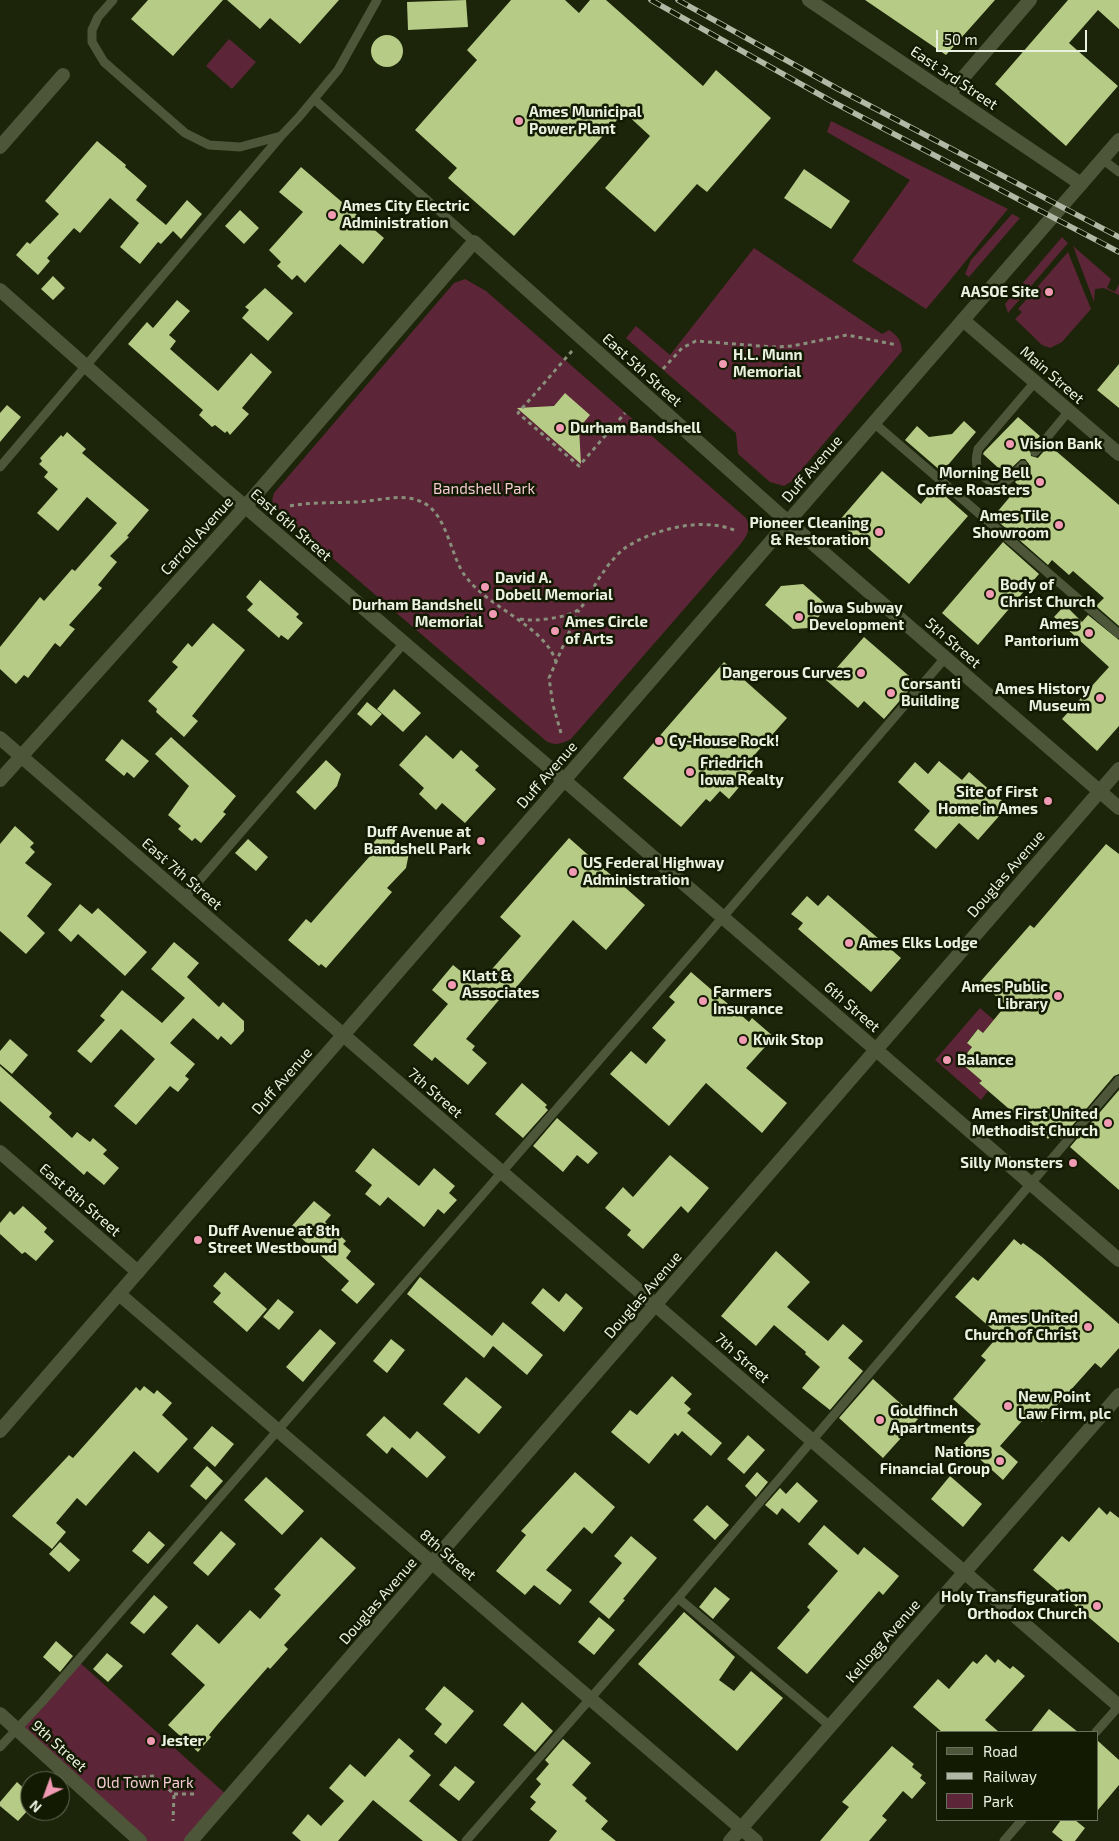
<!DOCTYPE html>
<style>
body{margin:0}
#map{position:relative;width:1119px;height:1841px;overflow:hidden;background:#1c2409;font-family:"Exo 2",sans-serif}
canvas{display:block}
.legend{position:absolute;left:936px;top:1731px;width:162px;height:90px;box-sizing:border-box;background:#131a02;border:1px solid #69705b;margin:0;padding:6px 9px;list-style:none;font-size:15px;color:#ebf1e1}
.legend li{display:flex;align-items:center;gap:10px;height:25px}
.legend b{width:25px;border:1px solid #69705b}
.north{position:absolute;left:20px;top:1771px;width:50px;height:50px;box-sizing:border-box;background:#131a02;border:1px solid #69705b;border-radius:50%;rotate:222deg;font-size:14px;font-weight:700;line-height:20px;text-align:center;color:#ebf1e1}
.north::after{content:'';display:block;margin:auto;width:18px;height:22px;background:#f19ab3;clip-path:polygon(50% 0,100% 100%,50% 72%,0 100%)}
.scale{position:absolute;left:936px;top:30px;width:151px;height:22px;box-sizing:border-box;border:2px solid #ebf1e1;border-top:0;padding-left:6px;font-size:15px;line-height:18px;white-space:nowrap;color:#ebf1e1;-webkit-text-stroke:4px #131a02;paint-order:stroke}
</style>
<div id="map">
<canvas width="1119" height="1841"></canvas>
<ul class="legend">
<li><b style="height:6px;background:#4d5639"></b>Road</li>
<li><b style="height:6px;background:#b1b8a5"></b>Railway</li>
<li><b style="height:14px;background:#5d2538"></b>Park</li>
</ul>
<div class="north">N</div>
<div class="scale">50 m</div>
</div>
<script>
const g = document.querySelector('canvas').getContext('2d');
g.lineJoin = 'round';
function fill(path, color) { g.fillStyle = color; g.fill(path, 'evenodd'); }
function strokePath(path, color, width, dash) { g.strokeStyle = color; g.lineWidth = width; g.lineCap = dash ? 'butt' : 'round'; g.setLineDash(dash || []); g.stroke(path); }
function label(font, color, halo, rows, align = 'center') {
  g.font = font + ' "Exo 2",sans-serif'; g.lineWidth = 5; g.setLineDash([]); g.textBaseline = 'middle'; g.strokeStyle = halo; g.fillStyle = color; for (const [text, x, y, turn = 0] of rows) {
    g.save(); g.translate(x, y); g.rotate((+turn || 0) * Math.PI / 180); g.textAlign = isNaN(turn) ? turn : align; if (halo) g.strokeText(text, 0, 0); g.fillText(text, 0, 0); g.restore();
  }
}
fill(new Path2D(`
 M 229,39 L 256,62 L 232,89 L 206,66 Z
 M 831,121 L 1008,209 C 980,242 955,276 926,309 L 852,261 L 910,180 L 827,132 Z
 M 1012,214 L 1020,218 L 969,277 L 965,274 L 971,260 Z
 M 1062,237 L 1068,243 L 1008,313 L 1005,304 Z
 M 1073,246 L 1111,279 L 1107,288 L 1115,292 L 1119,284 L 1119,295 L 1104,288 L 1095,289 L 1094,302 Z
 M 754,248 L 882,334 L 889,330 C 898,336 901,340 902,351 L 792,481 L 784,486 L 770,482 L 738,454 L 736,433 L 626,338 L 636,326 L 670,355 Z
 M 1068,252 L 1091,309 L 1062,342 L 1050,348 L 1042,345 L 1015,319 L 1022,312 L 1018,309 Z
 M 465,279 L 486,291 L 746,518 C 752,530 746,537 739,546 L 571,739 C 562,744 555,746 546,741 L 282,515 C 274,508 270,504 274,493 L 454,283 Z
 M 980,1008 L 994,1020 L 983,1033 L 978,1029 L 967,1042 L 972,1047 L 960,1062 L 982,1081 L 979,1083 L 988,1091 L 981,1100 L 935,1060 Z
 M 78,1661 L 229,1797 L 191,1841 L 140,1841 L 17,1729 Z`), '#5d2538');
fill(new Path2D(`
 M 148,0 L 223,0 L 173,56 L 131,19 Z
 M 227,0 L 339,0 L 300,44 L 270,18 L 260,29 Z
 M 466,0 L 468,27 L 408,30 L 407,2 Z
 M 511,0 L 565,0 L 579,13 L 590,0 L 606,0 L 703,86 L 716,70 L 771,118 L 707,192 L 697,184 L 655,232 L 605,188 L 650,136 L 624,112 L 514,236 L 448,178 L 457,168 L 415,130 L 477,60 L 467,50 Z
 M 865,0 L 995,0 L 946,55 Z
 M 1068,0 L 1119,0 L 1119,29 L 1098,10 L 1069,43 L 1118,86 L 1066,146 L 995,84 Z
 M371 51a16 16 0 1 1 32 0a16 16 0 1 1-32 0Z
 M 97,141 L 126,165 L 125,167 L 147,186 L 136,200 L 166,225 L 187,200 L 202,214 L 181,239 L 173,231 L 161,244 L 158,242 L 140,264 L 120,247 L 139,223 L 110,198 L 80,233 L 74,228 L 47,258 L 50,261 L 38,275 L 16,255 L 27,242 L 30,244 L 59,214 L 45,201 Z
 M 301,167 L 384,238 L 363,264 L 340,244 L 305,283 L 297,275 L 292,280 L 277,266 L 281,262 L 269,250 L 303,212 L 279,192 Z
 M 804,169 L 850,201 L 831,229 L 784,198 Z
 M 240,210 L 259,228 L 244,244 L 225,226 Z
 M 53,276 L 65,288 L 53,300 L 41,289 Z
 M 265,288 L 293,313 L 268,341 L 242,318 L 249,310 L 245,307 Z
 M 177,300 L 190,311 L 169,335 L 176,341 L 170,349 L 218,391 L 251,353 L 272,372 L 242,408 L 249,414 L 230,435 L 227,431 L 225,433 L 215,425 L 212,427 L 199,415 L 203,410 L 128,344 L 147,322 L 153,328 Z
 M 1119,364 L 1119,408 L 1097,390 Z
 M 565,393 L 590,415 L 579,428 L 581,464 L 517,408 L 554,406 Z
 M 7,405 L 21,417 L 0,442 L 0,413 Z
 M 1018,417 L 1040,436 L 1030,448 L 1031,456 L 1038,458 L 1049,445 L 1119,505 L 1119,626 L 1096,606 L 1104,598 L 1073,571 L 1069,575 L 1052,560 L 1048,565 L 993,517 L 1019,486 L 1015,482 L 1027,469 L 1029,464 L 1025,459 L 1021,459 L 1005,474 L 983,454 L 984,452 Z
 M 964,421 L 976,432 L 942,472 L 905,440 L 917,426 L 929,437 L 952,434 Z
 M 67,432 L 86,449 L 82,453 L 149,510 L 127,536 L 129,537 L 110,556 L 117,562 L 98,585 L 102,588 L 69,625 L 75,629 L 60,647 L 55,643 L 28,678 L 24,675 L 16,684 L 0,669 L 0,647 L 40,597 L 44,601 L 72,569 L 75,571 L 117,523 L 87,497 L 58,531 L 37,513 L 58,489 L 44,477 L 48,472 L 39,464 L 42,461 L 40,458 L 61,435 L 63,437 Z
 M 882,471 L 921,504 L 935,487 L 968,516 L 909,584 L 838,522 Z
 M 1003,542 L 1039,574 L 978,645 L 942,613 Z
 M 260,580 L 299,614 L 296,617 L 303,623 L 288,640 L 281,635 L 279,638 L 247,610 L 253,604 L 246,597 Z
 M 803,584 L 828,606 L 809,628 L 793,629 L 765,605 L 781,586 Z
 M 1065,605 L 1082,622 L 1088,615 L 1119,640 L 1119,726 L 1097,751 L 1062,719 L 1109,667 L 1054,617 Z
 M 213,623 L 245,650 L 192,716 L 198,721 L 184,737 L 156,712 L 157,709 L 148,701 L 178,667 L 172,662 L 188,643 L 192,647 Z
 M 864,637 L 916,682 L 884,719 L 864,701 L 858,708 L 826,680 Z
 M 724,662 L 787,718 L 750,760 L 757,766 L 729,799 L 720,791 L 710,802 L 706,799 L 681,827 L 623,778 Z
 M 394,689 L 421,713 L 403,732 L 377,709 Z
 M 367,702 L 382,714 L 371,726 L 357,714 Z
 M 426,735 L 453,759 L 461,750 L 479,766 L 475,770 L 496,789 L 465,823 L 442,803 L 436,810 L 419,794 L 424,788 L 399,765 Z
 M 171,737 L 236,796 L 223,812 L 226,814 L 201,843 L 195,838 L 192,841 L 178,829 L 181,826 L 168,815 L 189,786 L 155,754 Z
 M 122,739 L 149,761 L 134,778 L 127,772 L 124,776 L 105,760 Z
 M 326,760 L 341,774 L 337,786 L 315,810 L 296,792 Z
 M 939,761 L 962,780 L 969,772 L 1008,806 L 978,840 L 959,823 L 936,849 L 914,830 L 930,811 L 898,782 L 915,762 L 928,774 Z
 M 15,826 L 34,843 L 30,847 L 35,852 L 25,863 L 52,884 L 27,916 L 45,933 L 26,954 L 0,931 L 0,844 Z
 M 384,831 L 409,853 L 406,868 L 387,888 L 392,892 L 326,968 L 321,964 L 319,966 L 288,940 L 306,919 L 311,923 L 346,883 L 370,856 L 365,852 Z
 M 569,838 L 645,905 L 606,950 L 573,920 L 514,990 L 510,987 L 466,1039 L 475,1046 L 472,1050 L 487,1063 L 468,1085 L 435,1057 L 432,1061 L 413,1045 L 448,1004 L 432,990 L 453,965 L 478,985 L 521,936 L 500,917 Z
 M 248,839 L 268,857 L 256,871 L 235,853 Z
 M 1106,844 L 1119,854 L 1119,1074 L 1114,1076 L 1061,1139 L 1053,1133 L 1048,1139 L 1025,1118 L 1023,1121 L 979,1083 L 982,1081 L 960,1062 L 972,1047 L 967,1043 L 978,1029 L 983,1033 L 1006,1005 L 980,982 L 1030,925 L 1034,928 Z
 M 828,895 L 901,958 L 871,992 L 798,929 L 803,923 L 791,914 L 807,896 L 818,906 Z
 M 80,904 L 92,914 L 98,908 L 147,952 L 125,976 L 78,934 L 71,942 L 58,930 Z
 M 174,942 L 199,963 L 187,977 L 219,1007 L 223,1002 L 244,1021 L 244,1031 L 231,1045 L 221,1036 L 218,1040 L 193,1018 L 170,1043 L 195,1064 L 185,1076 L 189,1079 L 178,1092 L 170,1086 L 136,1125 L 114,1106 L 155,1059 L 121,1029 L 91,1063 L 77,1051 L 105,1020 L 100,1016 L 122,990 L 162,1023 L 185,998 L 151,969 Z
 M 691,972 L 749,1022 L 752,1018 L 774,1037 L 746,1068 L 787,1103 L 762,1133 L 706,1083 L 669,1126 L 610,1074 L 631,1051 L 646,1064 L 666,1040 L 652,1028 L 675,1002 L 669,997 Z
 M 10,1039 L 28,1055 L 12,1074 L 0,1064 L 0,1051 Z
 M 0,1066 L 52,1113 L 49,1117 L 72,1138 L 77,1132 L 90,1142 L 93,1138 L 107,1150 L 103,1154 L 119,1168 L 104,1185 L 87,1171 L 84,1175 L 0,1101 Z
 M 522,1083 L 547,1105 L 545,1107 L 548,1110 L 523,1138 L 495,1114 Z
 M 1119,1090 L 1119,1190 L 1070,1147 Z
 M 557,1118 L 598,1153 L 588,1164 L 577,1155 L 563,1172 L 533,1146 Z
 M 373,1148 L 419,1186 L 434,1168 L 455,1186 L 449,1193 L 457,1200 L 444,1214 L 438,1209 L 424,1227 L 388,1197 L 380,1206 L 365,1194 L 372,1185 L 355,1171 Z
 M 670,1155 L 709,1188 L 688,1213 L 681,1206 L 643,1249 L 627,1235 L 631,1230 L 605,1208 L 623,1187 L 633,1197 Z
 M 314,1201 L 331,1215 L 325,1222 L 346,1241 L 343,1244 L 351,1251 L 346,1258 L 375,1284 L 357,1304 L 341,1290 L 349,1281 L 290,1228 Z
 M 23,1206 L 47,1228 L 44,1232 L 54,1241 L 36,1261 L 25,1252 L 22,1254 L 0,1234 L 0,1223 L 10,1211 L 14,1215 Z
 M 1014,1239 L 1021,1245 L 1023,1243 L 1042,1257 L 1119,1324 L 1119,1348 L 1101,1368 L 1095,1363 L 1042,1422 L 1030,1412 L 1000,1446 L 1018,1462 L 1003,1480 L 963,1444 L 981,1424 L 953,1399 L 986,1360 L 981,1356 L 999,1335 L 955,1297 L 973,1277 L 978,1281 Z
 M 776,1251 L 810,1282 L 787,1307 L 828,1341 L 843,1324 L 863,1341 L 848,1358 L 863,1371 L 830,1410 L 802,1388 L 820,1367 L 805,1354 L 806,1352 L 774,1325 L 756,1346 L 721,1316 Z
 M 225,1272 L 267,1309 L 247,1332 L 213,1302 L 221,1293 L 213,1286 Z
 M 420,1277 L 492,1336 L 503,1322 L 543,1355 L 527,1375 L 493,1346 L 484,1358 L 407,1294 Z
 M 543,1288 L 559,1302 L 566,1293 L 583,1308 L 564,1332 L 531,1303 Z
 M 278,1299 L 294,1312 L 279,1330 L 263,1317 Z
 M 320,1329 L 336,1343 L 303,1382 L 286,1367 Z
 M 391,1339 L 405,1350 L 387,1373 L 373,1361 Z
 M 672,1376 L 692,1394 L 684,1403 L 691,1409 L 687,1413 L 722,1443 L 711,1456 L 682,1431 L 678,1436 L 675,1433 L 649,1464 L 611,1432 L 630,1410 L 637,1415 Z
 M 466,1377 L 502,1407 L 479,1434 L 443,1404 Z
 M 873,1379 L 918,1419 L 883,1458 L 839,1418 Z
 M 144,1386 L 154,1394 L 157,1390 L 172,1403 L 162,1415 L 188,1439 L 158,1473 L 134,1451 L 86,1506 L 77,1498 L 56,1523 L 66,1532 L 52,1549 L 12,1516 L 69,1455 L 73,1458 L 136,1387 L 140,1391 Z
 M 384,1416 L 410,1439 L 417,1431 L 446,1457 L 427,1478 L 392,1447 L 387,1454 L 366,1435 Z
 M 212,1426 L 234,1444 L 215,1467 L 193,1448 Z
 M 748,1435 L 765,1450 L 744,1474 L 727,1459 Z
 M 207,1466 L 223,1481 L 206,1500 L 190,1486 Z
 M 575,1472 L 615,1507 L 592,1534 L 584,1527 L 546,1570 L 572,1590 L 560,1605 L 534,1585 L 525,1595 L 496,1571 L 526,1535 L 521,1531 Z
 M 757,1472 L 768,1482 L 756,1497 L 745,1486 Z
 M 950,1476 L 982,1504 L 963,1527 L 931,1499 Z
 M 266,1477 L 304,1511 L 282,1535 L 244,1500 Z
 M 797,1482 L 818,1501 L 799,1523 L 782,1508 L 777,1515 L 765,1505 L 780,1488 L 786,1494 Z
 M 707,1505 L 729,1525 L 715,1540 L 693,1520 Z
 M 1099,1507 L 1107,1515 L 1110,1511 L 1119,1518 L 1119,1643 L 1033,1570 L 1062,1536 L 1069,1542 Z
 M 824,1525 L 858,1555 L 864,1547 L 899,1576 L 883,1595 L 879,1591 L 807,1674 L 777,1648 L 810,1610 L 807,1607 L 838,1571 L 808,1544 Z
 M 149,1531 L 165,1545 L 148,1564 L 132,1551 Z
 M 221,1531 L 236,1544 L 208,1576 L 193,1563 Z
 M 631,1536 L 657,1558 L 623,1599 L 625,1600 L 609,1619 L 589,1602 L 622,1563 L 614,1556 Z
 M 321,1537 L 356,1568 L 284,1645 L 288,1649 L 270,1669 L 268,1667 L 218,1724 L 209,1735 L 211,1737 L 198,1752 L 168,1725 L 205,1685 L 171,1654 L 197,1624 L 219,1644 L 250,1610 L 260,1619 L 281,1595 L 274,1589 Z
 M 60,1542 L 80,1560 L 69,1572 L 49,1554 Z
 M 715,1587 L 730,1599 L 713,1619 L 699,1607 Z
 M 154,1595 L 168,1607 L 144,1634 L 130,1623 Z
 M 684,1612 L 735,1657 L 719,1680 L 734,1691 L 751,1671 L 783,1698 L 737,1751 L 638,1664 Z
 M 599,1617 L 615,1630 L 594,1655 L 578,1642 Z
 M 56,1641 L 73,1656 L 60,1672 L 43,1657 Z
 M 107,1653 L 123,1666 L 108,1682 L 93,1669 Z
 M 986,1654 L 995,1663 L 998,1659 L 1010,1669 L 1013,1666 L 1025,1676 L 985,1720 L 999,1732 L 942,1732 L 913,1707 L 938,1679 L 949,1689 L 973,1661 L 977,1664 Z
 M 444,1686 L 474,1711 L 446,1744 L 434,1734 L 442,1724 L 425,1709 Z
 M 522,1702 L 553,1731 L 535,1752 L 503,1725 Z
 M 1049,1709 L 1078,1732 L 1031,1732 Z
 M 399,1738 L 414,1751 L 409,1756 L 431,1775 L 409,1801 L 458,1841 L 423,1841 L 373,1800 L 338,1841 L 301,1841 L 292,1833 L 308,1814 L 321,1826 L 344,1801 L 329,1788 L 350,1764 L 365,1777 Z
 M 563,1739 L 591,1763 L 572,1785 L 587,1798 L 585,1801 L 608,1821 L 601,1829 L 616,1841 L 549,1841 L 557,1831 L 530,1809 L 536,1802 L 530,1797 L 541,1784 L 536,1779 L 549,1764 L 545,1760 Z
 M 1098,1741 L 1119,1760 L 1119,1785 L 1098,1810 Z
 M 892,1746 L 914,1764 L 912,1767 L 922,1775 L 920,1778 L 926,1783 L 912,1799 L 903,1791 L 882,1816 L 887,1820 L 869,1841 L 820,1841 L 849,1807 L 842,1802 Z
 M 455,1766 L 475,1782 L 459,1801 L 439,1785 Z
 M 17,1782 L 30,1794 L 30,1808 L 18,1821 L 0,1806 L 0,1802 Z
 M 1061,1820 L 1075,1820 L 1085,1828 L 1075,1841 L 1063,1841 L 1052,1832 Z`), '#b5cb86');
strokePath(new Path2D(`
 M 572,351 L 518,413 L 579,466 L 625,413
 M 663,369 L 682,348 L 696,341 L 773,347 L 792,346 L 847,335 L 897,345
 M 290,506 C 311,502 333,503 354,502 C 377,502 401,492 422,502 C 448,514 450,557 466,577 C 490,609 545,626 556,662
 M 520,619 C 533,622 569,618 579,609 C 589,601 594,584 602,574 C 607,566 617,554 625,548 C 654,529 701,517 734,530
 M 561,733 L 553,705 L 549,678 L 579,610
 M 126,1778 L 154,1776 L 174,1794 L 173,1821
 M 174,1794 L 196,1794`), '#888f7a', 3, [4, 4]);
strokePath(new Path2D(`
 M 113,0 L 98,17 L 92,30 L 92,42 L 104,62 L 185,133 L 209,145 L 240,147 L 281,136 L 299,117 L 338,70 L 377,0
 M 315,100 L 474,242
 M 1102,159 L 1119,172
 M 874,423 L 1119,634
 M 1035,452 L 1069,411
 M 1023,465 L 1008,480 L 998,485 C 979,477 973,469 978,449 L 1035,382
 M 0,467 L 281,136
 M 185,897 L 404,643
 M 678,1598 L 830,1726
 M 1096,1732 L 1119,1706
 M 0,1747 L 42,1702 L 699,945 L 945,658
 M 466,1841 L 678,1598 L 1119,1080
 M 1004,1841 L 1022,1820`), '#4d5639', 9);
strokePath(new Path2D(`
 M 809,0 L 1081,184
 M 949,94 L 1030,0
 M 0,147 L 63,75
 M 0,290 L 220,485 L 564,780
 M 963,320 L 1119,454
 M 0,738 L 1119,1706
 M 0,780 L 245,507 L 474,242 L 788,522 L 1119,808
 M 0,1152 L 138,1272
 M 119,1294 L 756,1841
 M 0,1714 L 140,1841
 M 191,1841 L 1119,769
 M 730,1841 L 1119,1395`), '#4d5639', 14);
strokePath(new Path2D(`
 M 564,780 L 1119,1260
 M 0,1431 L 1119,140`), '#4d5639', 14);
const rail = new Path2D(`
 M 651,0 L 831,101 L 1119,252
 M 678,0 L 838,89 L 1119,237`);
strokePath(rail, '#b1b8a5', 5.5);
strokePath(rail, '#131a02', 4, [11]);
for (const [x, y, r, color] of [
 [519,121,5,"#f19ab3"],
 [332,215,5,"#f19ab3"],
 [1049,292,5,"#f19ab3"],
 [723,364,5,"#f19ab3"],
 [560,428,5,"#f19ab3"],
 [1010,444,5,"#f19ab3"],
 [1040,482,5,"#f19ab3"],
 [1059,525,5,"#f19ab3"],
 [879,532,5,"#f19ab3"],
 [485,587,5,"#f19ab3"],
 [990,594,5,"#f19ab3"],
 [493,614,5,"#f19ab3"],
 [799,617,5,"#f19ab3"],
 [555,631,5,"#f19ab3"],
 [1089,633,5,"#f19ab3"],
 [861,673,5,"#f19ab3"],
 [891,693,5,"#f19ab3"],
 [1100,698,5,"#f19ab3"],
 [659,741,5,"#f19ab3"],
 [690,772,5,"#f19ab3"],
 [1048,801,5,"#f19ab3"],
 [481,841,5,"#f19ab3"],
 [573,872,5,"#f19ab3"],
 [849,943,5,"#f19ab3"],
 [452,985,5,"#f19ab3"],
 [1058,996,5,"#f19ab3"],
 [703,1001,5,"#f19ab3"],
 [743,1040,5,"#f19ab3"],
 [947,1060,5,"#f19ab3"],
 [1108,1123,5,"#f19ab3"],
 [1073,1163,5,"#f19ab3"],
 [198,1240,5,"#f19ab3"],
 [1088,1327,5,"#f19ab3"],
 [1008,1406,5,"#f19ab3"],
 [880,1420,5,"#f19ab3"],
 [1000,1461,5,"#f19ab3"],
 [1097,1606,5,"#f19ab3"],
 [151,1741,5,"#f19ab3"]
]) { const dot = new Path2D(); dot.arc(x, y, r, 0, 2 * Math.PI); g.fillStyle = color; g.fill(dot); strokePath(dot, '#131a02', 2); }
label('15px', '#ebf1e1', '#131a02', [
 ["East 3rd Street",954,78,34],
 ["East 5th Street",642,370,42],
 ["Main Street",1052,375,41],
 ["Duff Avenue",812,469,-49],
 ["East 6th Street",291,525,41],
 ["Carroll Avenue",197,536,-48],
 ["5th Street",953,643,41],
 ["Duff Avenue",547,775,-49],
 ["East 7th Street",182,874,41],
 ["Douglas Avenue",1006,874,-49],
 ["6th Street",852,1007,41],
 ["Duff Avenue",282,1081,-49],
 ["7th Street",435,1093,41],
 ["East 8th Street",80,1200,41],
 ["Douglas Avenue",643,1295,-49],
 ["7th Street",742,1358,41],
 ["8th Street",448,1555,41],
 ["Douglas Avenue",378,1601,-49],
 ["Kellogg Avenue",883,1641,-49],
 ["9th Street",59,1746,42]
]);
label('bold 15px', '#ebf1e1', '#131a02', [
 ["Ames Municipal",529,112],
 ["Power Plant",529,129],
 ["Ames City Electric",342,206],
 ["Administration",342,223],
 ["AASOE Site",1039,292,"right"],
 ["H.L. Munn",733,355],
 ["Memorial",733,372],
 ["Durham Bandshell",570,428],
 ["Vision Bank",1020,444],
 ["Morning Bell",1030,473,"right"],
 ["Coffee Roasters",1030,490,"right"],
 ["Ames Tile",1049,516,"right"],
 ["Showroom",1049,533,"right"],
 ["Pioneer Cleaning",869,523,"right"],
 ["& Restoration",869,540,"right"],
 ["David A.",495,578],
 ["Dobell Memorial",495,595],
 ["Body of",1000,585],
 ["Christ Church",1000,602],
 ["Durham Bandshell",483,605,"right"],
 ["Memorial",483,622,"right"],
 ["Iowa Subway",809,608],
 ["Development",809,625],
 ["Ames Circle",565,622],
 ["of Arts",565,639],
 ["Ames",1079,624,"right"],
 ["Pantorium",1079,641,"right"],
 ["Dangerous Curves",851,673,"right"],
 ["Corsanti",901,684],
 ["Building",901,701],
 ["Ames History",1090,689,"right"],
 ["Museum",1090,706,"right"],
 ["Cy-House Rock!",669,741],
 ["Friedrich",700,763],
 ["Iowa Realty",700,780],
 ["Site of First",1038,792,"right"],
 ["Home in Ames",1038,809,"right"],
 ["Duff Avenue at",471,832,"right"],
 ["Bandshell Park",471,849,"right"],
 ["US Federal Highway",583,863],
 ["Administration",583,880],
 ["Ames Elks Lodge",859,943],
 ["Klatt &",462,976],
 ["Associates",462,993],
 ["Ames Public",1048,987,"right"],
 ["Library",1048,1004,"right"],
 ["Farmers",713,992],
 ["Insurance",713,1009],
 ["Kwik Stop",753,1040],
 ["Balance",957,1060],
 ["Ames First United",1098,1114,"right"],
 ["Methodist Church",1098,1131,"right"],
 ["Silly Monsters",1063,1163,"right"],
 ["Duff Avenue at 8th",208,1231],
 ["Street Westbound",208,1248],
 ["Ames United",1078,1318,"right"],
 ["Church of Christ",1078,1335,"right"],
 ["New Point",1018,1397],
 ["Law Firm, plc",1018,1414],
 ["Goldfinch",890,1411],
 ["Apartments",890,1428],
 ["Nations",990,1452,"right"],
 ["Financial Group",990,1469,"right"],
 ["Holy Transfiguration",1087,1597,"right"],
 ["Orthodox Church",1087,1614,"right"],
 ["Jester",161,1741]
], 'left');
label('15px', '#f5cad5', '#131a02', [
 ["Bandshell Park",484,489],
 ["Old Town Park",145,1783]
]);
</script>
